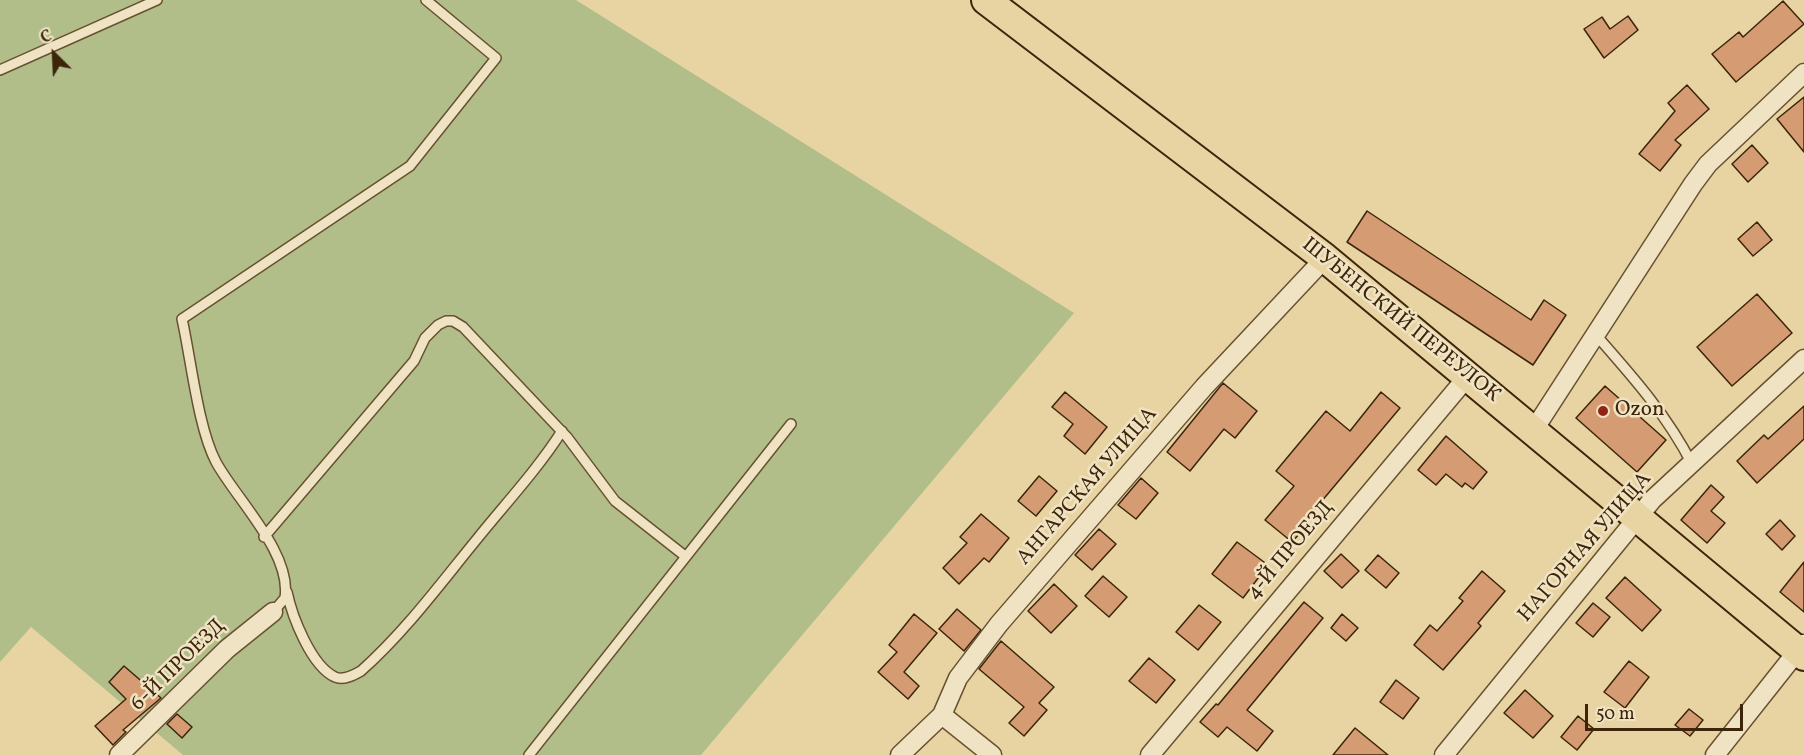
<!DOCTYPE html>
<meta charset="utf-8">
<style>
body{margin:0}
#map{position:relative;width:1804px;height:755px;overflow:hidden;background:#e8d4a3;font-family:Vollkorn,serif}
canvas{display:block}
.north{position:absolute;left:24px;top:24px;width:60px;height:60px;-webkit-text-stroke:4px #f0e3c3;paint-order:stroke;rotate:336deg;font-size:16px;font-weight:700;line-height:24px;text-align:center;color:#3c250b}
.north::after{content:'';display:block;margin:auto;width:21px;height:27px;background:#3c250b;clip-path:polygon(50% 0,100% 100%,50% 72%,0 100%)}
.scale{position:absolute;left:1585px;top:704px;width:158px;height:27px;box-sizing:border-box;border:3px solid #3c250b;border-top:0;padding-left:8px;font-size:18px;line-height:21px;white-space:nowrap;color:#3c250b;-webkit-text-stroke:4px #f0e3c3;paint-order:stroke}
</style>
<div id="map">
<canvas width="1804" height="755"></canvas>
<div class="north">С</div>
<div class="scale">50 m</div>
</div>
<script>
const g = document.querySelector('canvas').getContext('2d');
g.lineJoin = 'round';
function fill(path, color) { g.fillStyle = color; g.fill(path, 'evenodd'); }
function strokePath(path, color, width, dash) { g.strokeStyle = color; g.lineWidth = width; g.lineCap = dash ? 'butt' : 'round'; g.setLineDash(dash || []); g.stroke(path); }
function label(font, color, halo, rows, align = 'center') {
  g.font = font + ' Vollkorn,serif'; g.lineWidth = 5; g.setLineDash([]); g.textBaseline = 'middle'; g.strokeStyle = halo; g.fillStyle = color; for (const [text, x, y, turn = 0] of rows) {
    g.save(); g.translate(x, y); g.rotate((+turn || 0) * Math.PI / 180); g.textAlign = isNaN(turn) ? turn : align; if (halo) g.strokeText(text, 0, 0); g.fillText(text, 0, 0); g.restore();
  }
}
fill(new Path2D(`
 M 0,0 L 576,0 L 1074,313 L 701,755 L 183,755 L 31,627 L 0,662 Z`), '#b1be89');
const building = new Path2D(`
 M 1783,1 L 1804,24 L 1736,82 L 1712,54 L 1739,32 L 1743,37 Z
 M 1628,16 L 1638,30 L 1604,58 L 1584,29 L 1602,17 L 1610,29 Z
 M 1687,85 L 1709,109 L 1675,140 L 1681,145 L 1660,171 L 1639,154 L 1675,111 L 1668,103 Z
 M 1804,97 L 1804,152 L 1777,119 Z
 M 1752,145 L 1768,163 L 1748,182 L 1732,164 Z
 M 1367,211 L 1531,320 L 1544,300 L 1566,315 L 1533,365 L 1347,242 Z
 M 1757,222 L 1772,240 L 1753,256 L 1738,239 Z
 M 1757,294 L 1792,333 L 1732,386 L 1697,347 Z
 M 1223,383 L 1257,411 L 1235,438 L 1224,429 L 1190,471 L 1167,452 Z
 M 1605,386 L 1666,440 L 1637,472 L 1576,418 Z
 M 1065,392 L 1107,427 L 1085,454 L 1064,436 L 1073,424 L 1052,407 Z
 M 1381,392 L 1400,408 L 1305,521 L 1308,524 L 1292,542 L 1265,520 L 1294,486 L 1276,471 L 1326,411 L 1350,431 Z
 M 1804,406 L 1804,439 L 1757,483 L 1737,461 L 1764,435 L 1768,439 Z
 M 1446,436 L 1487,472 L 1473,489 L 1465,483 L 1462,487 L 1446,474 L 1436,485 L 1418,470 Z
 M 1039,476 L 1057,491 L 1036,516 L 1018,501 Z
 M 1141,478 L 1158,493 L 1136,519 L 1118,505 Z
 M 1711,485 L 1724,497 L 1711,511 L 1725,523 L 1707,543 L 1681,520 Z
 M 981,514 L 1009,538 L 989,562 L 984,558 L 959,584 L 943,568 L 967,543 L 960,537 Z
 M 1780,520 L 1795,536 L 1782,550 L 1766,534 Z
 M 1099,529 L 1116,544 L 1092,570 L 1075,555 Z
 M 1237,542 L 1268,565 L 1243,598 L 1212,574 Z
 M 1341,554 L 1359,571 L 1342,588 L 1324,571 Z
 M 1378,555 L 1399,573 L 1386,588 L 1365,570 Z
 M 1804,562 L 1804,612 L 1780,592 Z
 M 1482,571 L 1505,591 L 1478,623 L 1481,626 L 1443,670 L 1414,645 L 1430,625 L 1437,631 L 1463,601 L 1459,598 Z
 M 1103,576 L 1127,597 L 1109,617 L 1085,596 Z
 M 1625,577 L 1661,610 L 1642,631 L 1606,598 Z
 M 1054,584 L 1077,606 L 1051,633 L 1028,611 Z
 M 1304,602 L 1323,618 L 1247,710 L 1273,731 L 1257,751 L 1227,727 L 1218,737 L 1200,722 L 1216,704 L 1218,705 Z
 M 1593,603 L 1610,617 L 1593,637 L 1576,623 Z
 M 1199,605 L 1221,622 L 1198,650 L 1176,632 Z
 M 957,609 L 981,630 L 964,651 L 939,629 Z
 M 914,614 L 937,633 L 904,672 L 919,686 L 908,699 L 878,672 L 897,652 L 889,645 Z
 M 1342,614 L 1358,628 L 1346,641 L 1331,628 Z
 M 1001,641 L 1054,687 L 1039,703 L 1047,710 L 1024,736 L 1009,723 L 1024,707 L 979,669 Z
 M 1149,658 L 1175,680 L 1156,703 L 1129,681 Z
 M 1629,661 L 1649,677 L 1625,708 L 1604,692 Z
 M 124,666 L 161,698 L 123,730 L 126,732 L 113,745 L 95,726 L 126,699 L 109,682 Z
 M 1396,680 L 1419,698 L 1403,719 L 1380,702 Z
 M 1525,690 L 1553,716 L 1533,738 L 1504,713 Z
 M 1689,709 L 1703,720 L 1690,736 L 1675,725 Z
 M 177,714 L 192,727 L 182,738 L 167,724 Z
 M 1578,716 L 1594,729 L 1577,750 L 1561,737 Z
 M 1355,728 L 1388,755 L 1333,755 Z`);
fill(building, '#d59c73');
strokePath(building, '#3c250b', 1.5);
const lane = new Path2D(`
 M 0,70 L 157,0
 M 1596,335 C 1632,376 1667,415 1692,464
 M 264,537 L 414,361 L 425,338 L 438,325 L 446,321 L 453,321 L 463,327 L 567,437 L 615,501 L 685,556
 M 287,592 C 292,616 311,666 335,677 C 343,681 354,675 361,671 C 405,632 440,584 477,539 C 506,503 537,470 562,431
 M 273,612 L 285,598 C 292,553 236,499 216,462 C 198,428 191,359 182,319 L 410,166 L 496,58 L 426,0
 M 529,755 L 791,424`);
const street = new Path2D(`
 M 1533,431 L 1693,184 L 1708,164 L 1804,73
 M 942,715 L 992,755
 M 119,755 L 227,649 L 273,612
 M 900,755 L 942,715 L 958,678 L 999,624 L 1204,387 L 1325,258
 M 1150,755 L 1468,376
 M 1444,755 L 1652,500 L 1804,359
 M 1715,755 L 1803,644`);
const primary = new Path2D(`
 M 986,0 L 1325,258 L 1804,656`);
strokePath(lane, '#675131', 12);
strokePath(street, '#675131', 21);
strokePath(primary, '#3c250b', 32);
strokePath(lane, '#f0e3c3', 9);
strokePath(street, '#f0e3c3', 18);
strokePath(primary, '#e8d4a3', 28);
for (const [x, y, r, color] of [
 [1603,411,6,"#8f2418"]
]) { const dot = new Path2D(); dot.arc(x, y, r, 0, 2 * Math.PI); g.fillStyle = color; g.fill(dot); strokePath(dot, '#f0e3c3', 2); }
label('21px', '#3c250b', '#f0e3c3', [
 ["ШУБЕНСКИЙ ПЕРЕУЛОК",1400,321,39],
 ["АНГАРСКАЯ УЛИЦА",1088,487,-49],
 ["НАГОРНАЯ УЛИЦА",1586,548,-49],
 ["4-Й ПРОЕЗД",1291,551,-50],
 ["6-Й ПРОЕЗД",179,666,-44]
]);
label('21px', '#3c250b', '#f0e3c3', [
 ["Ozon",1615,411]
], 'left');
</script>
